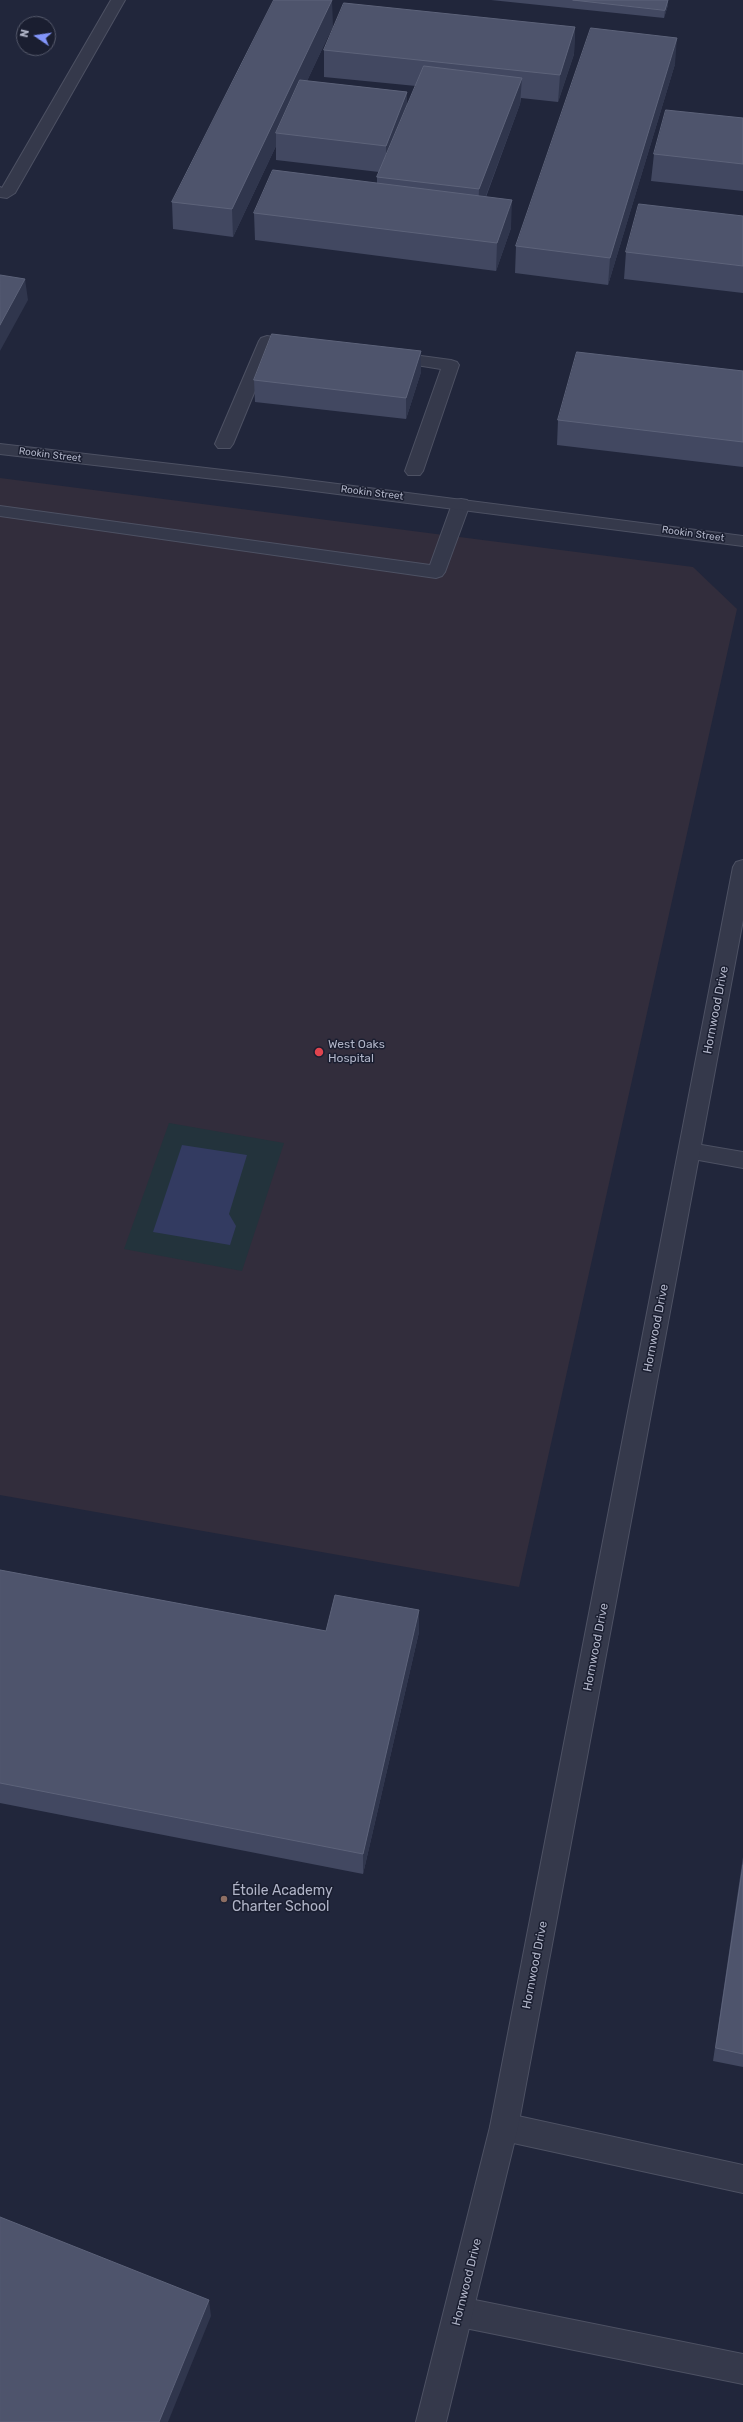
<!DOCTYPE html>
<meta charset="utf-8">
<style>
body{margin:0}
#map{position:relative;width:743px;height:2422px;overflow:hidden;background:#21263b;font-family:Rubik,sans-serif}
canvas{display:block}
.north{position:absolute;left:16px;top:16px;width:40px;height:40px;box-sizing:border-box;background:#1a1e30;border:1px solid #565a6c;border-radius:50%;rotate:283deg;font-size:11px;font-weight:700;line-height:16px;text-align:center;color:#b0b4c7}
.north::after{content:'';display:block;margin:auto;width:14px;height:18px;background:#8295fa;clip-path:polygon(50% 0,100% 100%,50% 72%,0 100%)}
</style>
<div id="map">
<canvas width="743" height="2422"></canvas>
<div class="north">N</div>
</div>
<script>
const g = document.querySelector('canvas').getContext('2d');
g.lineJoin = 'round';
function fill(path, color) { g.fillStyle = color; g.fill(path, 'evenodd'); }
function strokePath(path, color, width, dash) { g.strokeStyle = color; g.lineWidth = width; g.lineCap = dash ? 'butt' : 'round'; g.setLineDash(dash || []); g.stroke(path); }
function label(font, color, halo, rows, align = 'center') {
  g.font = font + ' Rubik,sans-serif'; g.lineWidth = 3; g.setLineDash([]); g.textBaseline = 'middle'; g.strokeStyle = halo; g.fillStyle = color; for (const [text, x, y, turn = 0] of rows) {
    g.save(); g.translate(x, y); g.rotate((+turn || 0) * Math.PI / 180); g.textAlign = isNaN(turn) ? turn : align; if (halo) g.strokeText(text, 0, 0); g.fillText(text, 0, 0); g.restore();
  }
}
fill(new Path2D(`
 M 0,478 L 693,567 L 737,609 L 519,1587 L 0,1495 Z`), '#322d3c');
fill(new Path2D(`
 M 169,1123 L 284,1143 L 242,1271 L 124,1249 Z`), '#23333c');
fill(new Path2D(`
 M 182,1145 L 247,1155 L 229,1214 L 236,1226 L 230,1245 L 153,1232 Z`), '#333b61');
const service = new Path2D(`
 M 111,0 L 125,0 L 15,193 L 7,198 L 0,197 L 0,187 L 2,188 Z
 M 267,336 L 304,342 L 306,345 L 304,348 L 298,350 L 273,347 L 233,444 L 230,448 L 218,448 L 215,444 L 259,341 L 261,338 Z
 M 391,352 L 451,360 L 457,362 L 459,365 L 423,471 L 420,475 L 408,475 L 405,471 L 441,369 L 385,360 L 383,357 L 385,354 Z
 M 461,499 L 467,500 L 470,504 L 445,572 L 442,576 L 436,578 L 0,516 L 0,506 L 430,565 L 452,504 L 455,500 Z
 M 690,1143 L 743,1152 L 743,1168 L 682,1157 L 679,1151 L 682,1145 Z
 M 504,2113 L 743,2165 L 743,2193 L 504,2141 L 494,2137 L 490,2127 L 494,2117 Z
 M 460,2297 L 743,2354 L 743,2384 L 460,2327 L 450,2322 L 445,2312 L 450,2302 Z`);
const tertiary = new Path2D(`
 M 0,444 L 283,477 L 743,536 L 743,546 L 283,487 L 0,454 Z
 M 743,860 L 743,920 L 518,2127 L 446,2422 L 416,2422 L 490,2127 L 733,867 L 736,862 Z`);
strokePath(service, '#4d5163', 2);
strokePath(tertiary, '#4d5163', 2);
fill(service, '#35394b');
fill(tertiary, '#35394b');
fill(new Path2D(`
 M 491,0 L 668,0 L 668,5 L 664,18 Z
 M 333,26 L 307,81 L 407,92 L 407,106 L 416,86 L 324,77 L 324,50 L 575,27 L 574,54 L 558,102 L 521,98 L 520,104 L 486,197 L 511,228 L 496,271 L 255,240 L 254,213 L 377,183 L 377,177 L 379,172 L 276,160 L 276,146 L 233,237 L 173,229 L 172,202 Z
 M 675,64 L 608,285 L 515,273 L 516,246 Z
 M 743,118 L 743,191 L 651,181 L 654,154 Z
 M 743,216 L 743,293 L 624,279 L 626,252 Z
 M 421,351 L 421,372 L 406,419 L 255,402 L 254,380 Z
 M 743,371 L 743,467 L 557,445 L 558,420 Z
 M 0,1570 L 326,1631 L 419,1632 L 363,1874 L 0,1803 Z
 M 743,1857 L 743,2067 L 713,2061 Z`), '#424861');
fill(new Path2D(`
 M 332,0 L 333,26 L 282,134 L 276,133 L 276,146 L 233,237 L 232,209 Z
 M 668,0 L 668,5 L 664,18 L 665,10 Z
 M 575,27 L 574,54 L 558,102 L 560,75 Z
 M 677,38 L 675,64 L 608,285 L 610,258 Z
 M 522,78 L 520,104 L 478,217 L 479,189 Z
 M 407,92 L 407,119 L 386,173 L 386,146 Z
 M 512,200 L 511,228 L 496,271 L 497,243 Z
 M 25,279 L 28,300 L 0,351 L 0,325 Z
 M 421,351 L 421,372 L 406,419 L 406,398 Z
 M 419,1610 L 419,1632 L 363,1874 L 363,1854 Z
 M 209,2300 L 211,2316 L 168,2422 L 159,2422 Z`), '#30364d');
const building = new Path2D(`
 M 274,0 L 332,0 L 232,209 L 172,202 Z
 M 573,0 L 668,0 L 665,10 Z
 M 344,3 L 575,27 L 560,75 L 324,50 Z
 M 591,28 L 677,38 L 610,258 L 516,246 Z
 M 424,66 L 522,78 L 479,189 L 377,177 Z
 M 300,80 L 407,92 L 386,146 L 276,133 Z
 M 666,110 L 743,118 L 743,164 L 654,154 Z
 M 273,170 L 512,200 L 497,243 L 254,213 Z
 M 639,204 L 743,216 L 743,266 L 626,252 Z
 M 0,275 L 25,279 L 0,325 Z
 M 272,334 L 421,351 L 406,398 L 254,380 Z
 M 577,352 L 743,371 L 743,442 L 558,420 Z
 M 0,1570 L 326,1631 L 335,1595 L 419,1610 L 363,1854 L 0,1783 Z
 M 743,1865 L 743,2054 L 716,2048 Z
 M 0,2217 L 209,2300 L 159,2422 L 0,2422 Z`);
fill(building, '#4e546c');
strokePath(building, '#5d637a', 1);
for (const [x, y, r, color] of [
 [319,1052,5,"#e0444e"],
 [224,1899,4,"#8d6e63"]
]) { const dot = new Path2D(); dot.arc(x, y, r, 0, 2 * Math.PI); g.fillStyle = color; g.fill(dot); strokePath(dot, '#1a1e30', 1.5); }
label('10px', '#b0b4c7', '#1a1e30', [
 ["Rookin Street",50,455,7],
 ["Rookin Street",372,493,7],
 ["Rookin Street",693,534,8]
]);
label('12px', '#b0b4c7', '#1a1e30', [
 ["Hornwood Drive",716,1010,-79],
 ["Hornwood Drive",656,1328,-79],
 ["Hornwood Drive",596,1647,-79],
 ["Hornwood Drive",535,1965,-79],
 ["Hornwood Drive",467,2282,-76]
]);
label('12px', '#b0b4c7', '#1a1e30', [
 ["West Oaks",328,1045],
 ["Hospital",328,1059]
], 'left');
label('14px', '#b0b4c7', '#1a1e30', [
 ["Étoile Academy",232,1891],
 ["Charter School",232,1907]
], 'left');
</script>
